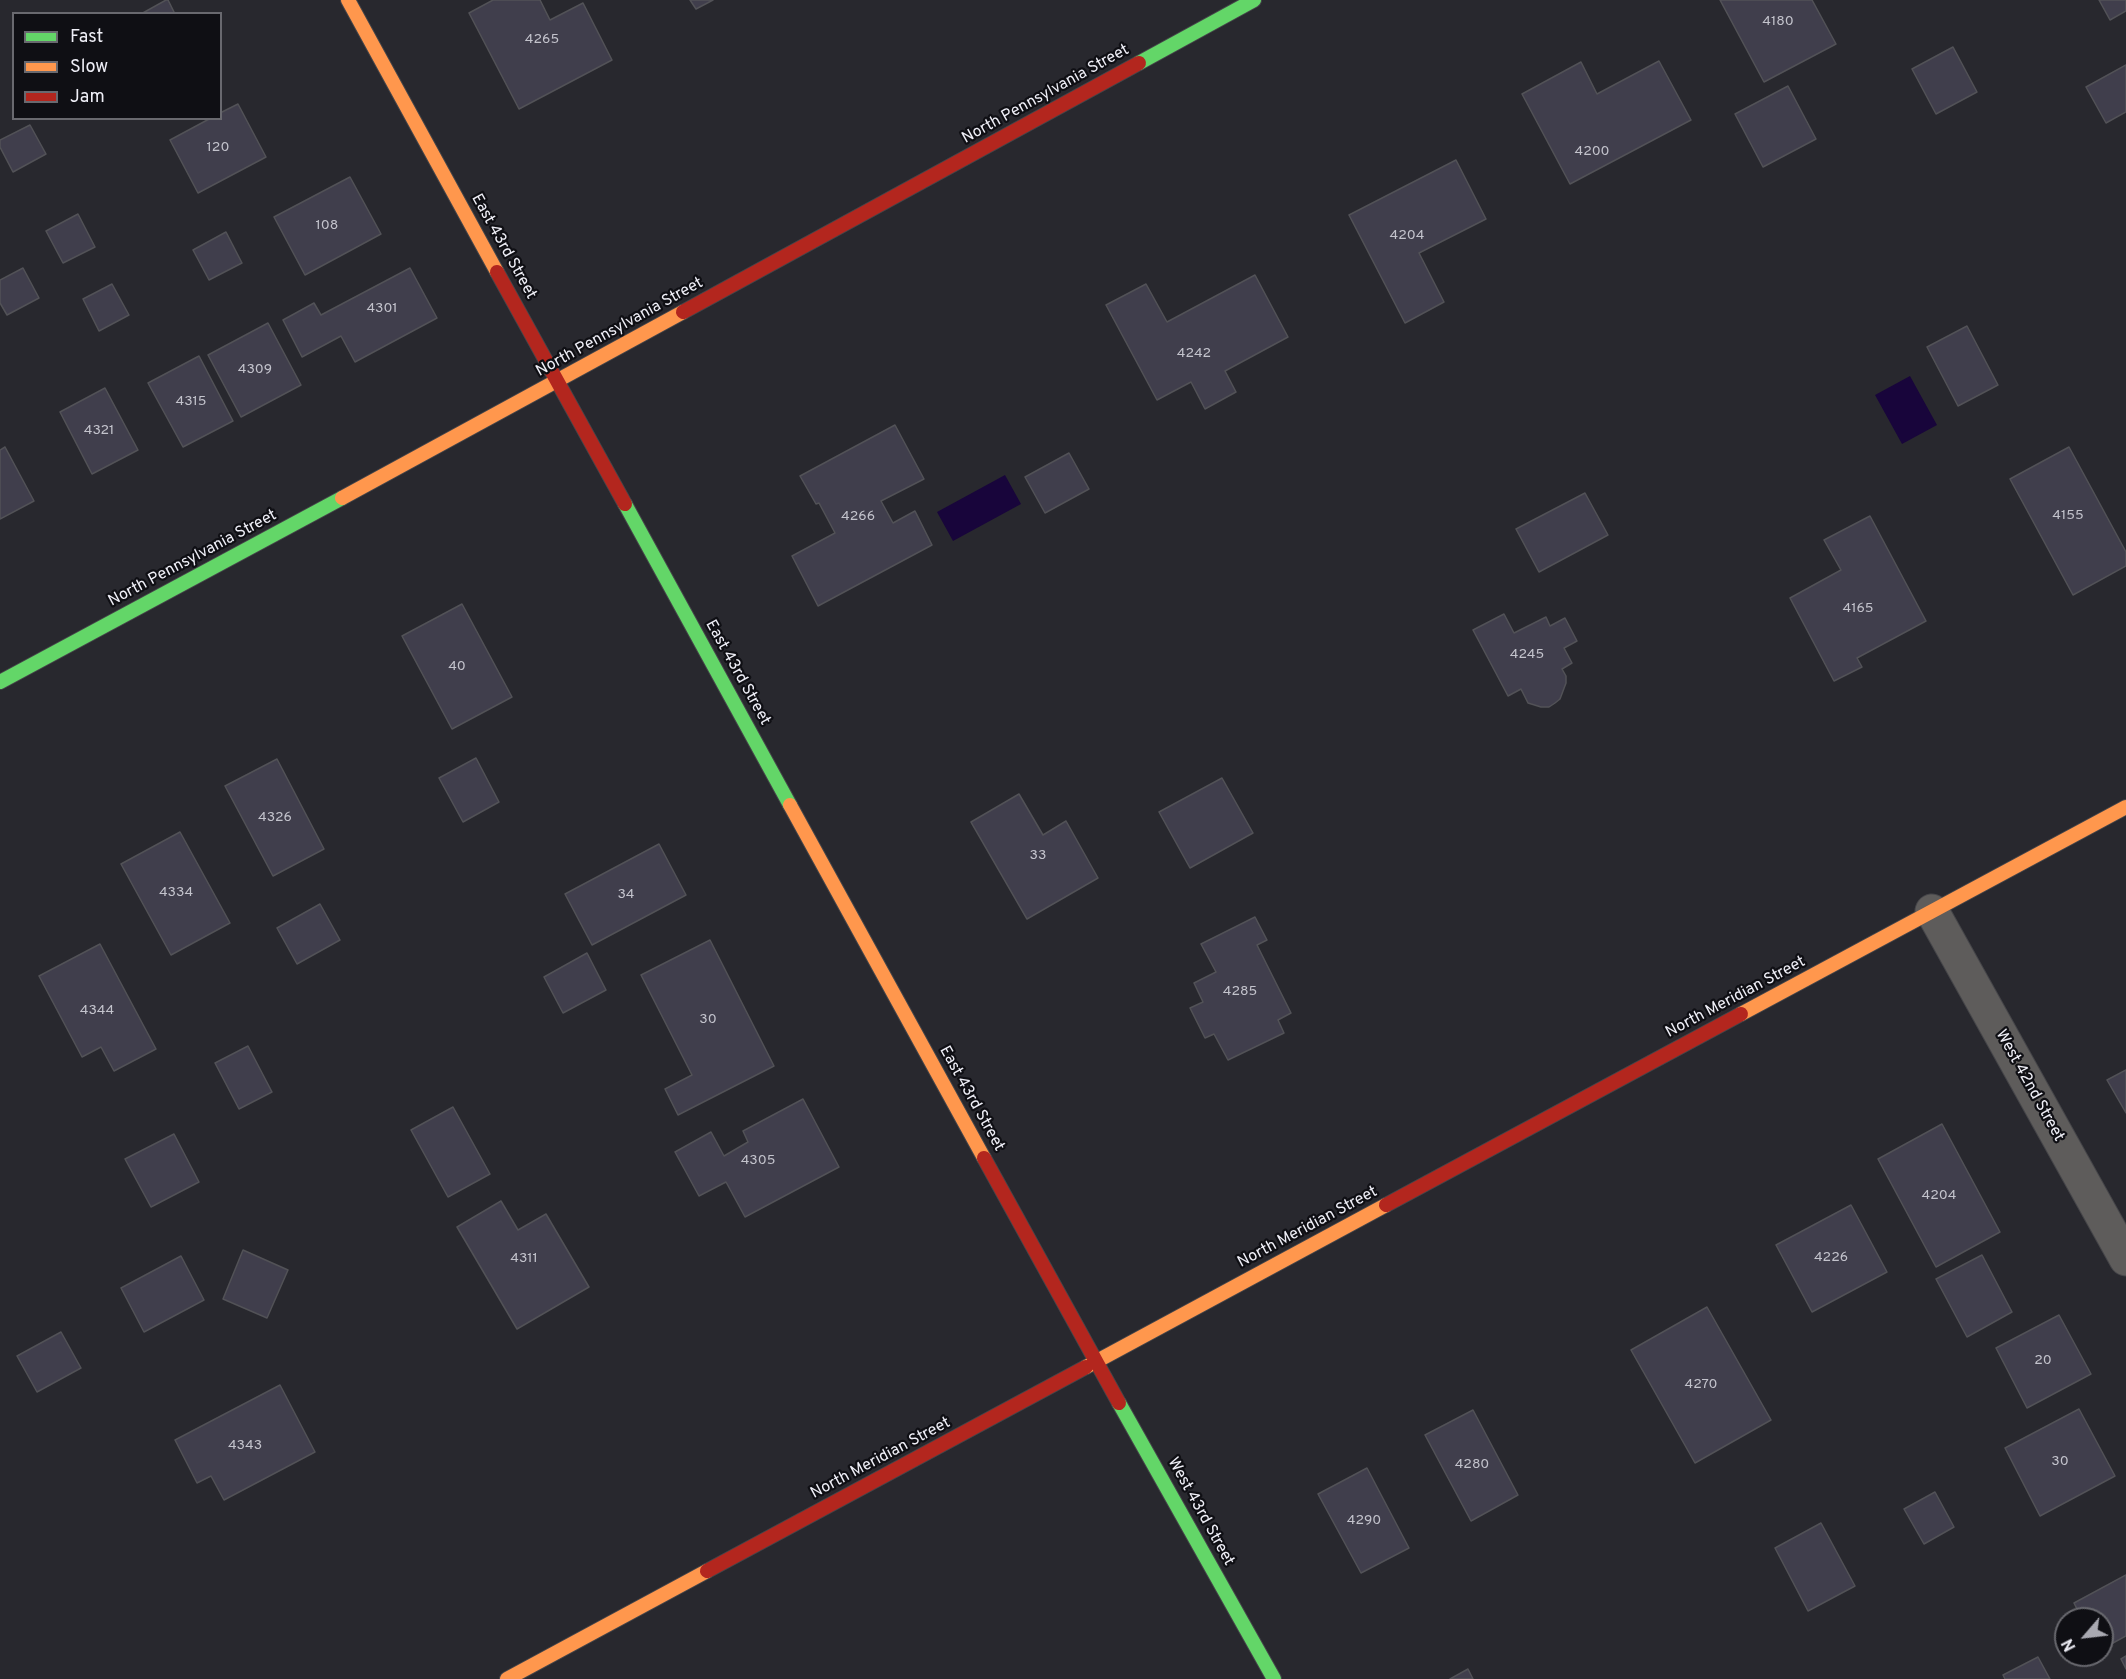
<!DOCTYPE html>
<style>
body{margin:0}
#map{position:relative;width:2126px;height:1679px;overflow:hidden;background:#28282e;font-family:Overpass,sans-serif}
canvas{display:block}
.legend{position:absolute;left:12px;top:12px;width:210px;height:108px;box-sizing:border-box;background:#0f0f14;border:2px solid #69696f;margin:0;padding:8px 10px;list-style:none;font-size:18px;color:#efeff7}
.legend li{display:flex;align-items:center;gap:12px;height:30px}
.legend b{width:30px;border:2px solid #69696f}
.north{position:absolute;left:2054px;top:1607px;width:60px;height:60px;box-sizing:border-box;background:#0f0f14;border:2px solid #69696f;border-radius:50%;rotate:242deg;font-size:16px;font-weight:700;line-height:24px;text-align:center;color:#efeff7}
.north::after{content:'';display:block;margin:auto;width:21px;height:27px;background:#a9a9b1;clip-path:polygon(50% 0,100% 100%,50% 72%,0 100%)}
</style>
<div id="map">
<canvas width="2126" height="1679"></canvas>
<ul class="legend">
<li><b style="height:8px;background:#63d668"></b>Fast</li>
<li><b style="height:8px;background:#ff974d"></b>Slow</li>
<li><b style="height:8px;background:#b3261e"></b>Jam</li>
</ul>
<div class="north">N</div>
</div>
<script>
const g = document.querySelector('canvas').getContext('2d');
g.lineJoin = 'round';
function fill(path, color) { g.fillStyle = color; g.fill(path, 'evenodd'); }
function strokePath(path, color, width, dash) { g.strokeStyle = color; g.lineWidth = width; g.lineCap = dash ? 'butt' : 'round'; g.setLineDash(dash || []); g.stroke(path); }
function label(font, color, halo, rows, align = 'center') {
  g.font = font + ' Overpass,sans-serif'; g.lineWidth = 4.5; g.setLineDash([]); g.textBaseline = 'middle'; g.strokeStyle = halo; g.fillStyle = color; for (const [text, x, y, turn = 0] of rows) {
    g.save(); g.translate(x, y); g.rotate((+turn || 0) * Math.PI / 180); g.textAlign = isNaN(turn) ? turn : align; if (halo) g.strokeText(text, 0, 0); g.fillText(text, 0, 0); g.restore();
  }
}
fill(new Path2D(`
 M 1910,376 L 1937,425 L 1902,444 L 1875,395 Z
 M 1005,475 L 1021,504 L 953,541 L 937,512 Z`), '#18053b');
const building = new Path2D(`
 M 168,0 L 175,14 L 141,14 L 166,0 Z
 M 493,0 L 540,0 L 550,20 L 583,3 L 612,60 L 519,109 L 469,13 Z
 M 690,0 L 713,0 L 696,9 Z
 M 1720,0 L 1812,0 L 1836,44 L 1764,82 Z
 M 2099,0 L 2126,0 L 2126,11 L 2110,20 Z
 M 1953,47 L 1977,92 L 1936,114 L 1912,69 Z
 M 1659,61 L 1691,120 L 1570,184 L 1522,94 L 1581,62 L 1597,94 Z
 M 2126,65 L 2126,112 L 2106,123 L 2086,87 Z
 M 1788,86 L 1816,139 L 1763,167 L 1735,114 Z
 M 238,104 L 266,157 L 198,193 L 170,140 L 211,118 L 220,118 L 220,113 Z
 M 30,125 L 46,154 L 13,172 L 0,147 L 0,140 Z
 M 1456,160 L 1486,219 L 1419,253 L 1444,302 L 1405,323 L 1349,215 Z
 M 350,177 L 381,234 L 305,275 L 274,217 Z
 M 78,214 L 95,247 L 63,263 L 46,231 Z
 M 226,232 L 242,263 L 209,280 L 193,250 Z
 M 23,268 L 39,298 L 7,315 L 0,303 L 0,280 Z
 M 410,268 L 437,318 L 355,362 L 341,336 L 302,357 L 283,320 L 314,303 L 321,315 Z
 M 1255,275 L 1288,337 L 1225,371 L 1236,392 L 1205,409 L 1191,382 L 1157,400 L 1106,305 L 1146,284 L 1167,322 Z
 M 112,284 L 129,315 L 99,331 L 83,299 Z
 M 268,323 L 301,385 L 241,417 L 208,355 Z
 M 1967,326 L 1998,385 L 1958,406 L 1927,347 Z
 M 199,356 L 233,421 L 183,447 L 148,383 Z
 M 105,388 L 138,450 L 92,474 L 60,412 Z
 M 895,425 L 924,479 L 881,501 L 893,523 L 915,511 L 932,545 L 818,606 L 792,556 L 835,533 L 819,503 L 816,504 L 800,476 Z
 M 5,447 L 34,501 L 0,519 L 0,450 Z
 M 2069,447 L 2126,552 L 2126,566 L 2073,595 L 2010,479 Z
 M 1069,453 L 1089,489 L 1045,513 L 1025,477 Z
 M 1585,493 L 1608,535 L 1539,572 L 1516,529 Z
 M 1870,516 L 1926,621 L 1857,658 L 1862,667 L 1834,681 L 1790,598 L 1841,570 L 1824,540 Z
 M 462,604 L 512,697 L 452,729 L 402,636 Z
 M 1504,614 L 1514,633 L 1546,617 L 1550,626 L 1565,618 L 1577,641 L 1564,648 L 1572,663 L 1562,669 L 1566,676 L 1566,683 L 1560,699 L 1555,703 L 1549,707 L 1541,707 L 1528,703 L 1521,689 L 1508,696 L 1473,630 Z
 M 476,758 L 499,802 L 463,822 L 439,778 Z
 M 277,759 L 324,849 L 273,876 L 225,786 Z
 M 1222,778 L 1253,833 L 1190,868 L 1159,812 Z
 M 1019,794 L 1043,835 L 1066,821 L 1098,878 L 1027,919 L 971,822 Z
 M 180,832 L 230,923 L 171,955 L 121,864 Z
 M 659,844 L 686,895 L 592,945 L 565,894 Z
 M 320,904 L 340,940 L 297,964 L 277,928 Z
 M 1255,917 L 1267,940 L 1257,945 L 1291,1013 L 1278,1020 L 1284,1033 L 1228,1060 L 1214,1034 L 1205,1038 L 1190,1008 L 1203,1002 L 1194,983 L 1216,972 L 1201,944 Z
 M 710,940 L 774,1066 L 678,1115 L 665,1089 L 692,1075 L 641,975 Z
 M 100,944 L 156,1049 L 114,1071 L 101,1047 L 82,1057 L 39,976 Z
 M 587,953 L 606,990 L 563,1013 L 544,977 Z
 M 248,1046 L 272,1092 L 239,1109 L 215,1063 Z
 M 2126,1070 L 2126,1113 L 2107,1080 Z
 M 803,1099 L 839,1167 L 745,1217 L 726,1182 L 699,1196 L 675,1152 L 711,1132 L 724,1156 L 748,1142 L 743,1131 Z
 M 453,1107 L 490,1174 L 448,1197 L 411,1130 Z
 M 1942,1124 L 2000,1232 L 1936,1267 L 1878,1159 Z
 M 174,1134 L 199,1182 L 151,1207 L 125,1159 Z
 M 501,1201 L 518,1230 L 546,1214 L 589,1287 L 517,1329 L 457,1227 Z
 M 1851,1205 L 1887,1272 L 1812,1312 L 1776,1245 Z
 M 243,1250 L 288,1270 L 267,1318 L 223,1299 Z
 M 1982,1255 L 2012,1312 L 1967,1337 L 1936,1279 Z
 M 181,1256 L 204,1300 L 144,1332 L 121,1288 Z
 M 1707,1307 L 1771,1420 L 1695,1463 L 1631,1350 Z
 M 2059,1315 L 2091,1374 L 2027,1408 L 1996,1348 Z
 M 61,1332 L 81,1368 L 37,1392 L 17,1356 Z
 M 280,1385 L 315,1452 L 224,1500 L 211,1476 L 197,1483 L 175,1440 Z
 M 2079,1409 L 2115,1476 L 2040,1516 L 2005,1448 Z
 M 1473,1410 L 1518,1495 L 1471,1521 L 1425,1435 Z
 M 1367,1468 L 1409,1548 L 1361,1573 L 1318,1494 Z
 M 1935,1492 L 1954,1527 L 1924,1544 L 1904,1509 Z
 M 1821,1523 L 1855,1586 L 1808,1611 L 1775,1548 Z
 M 2126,1575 L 2126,1636 L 2102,1649 L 2102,1619 L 2082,1619 L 2074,1603 Z
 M 2126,1656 L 2126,1669 L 2121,1659 Z
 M 2038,1657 L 2050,1679 L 2005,1679 L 2003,1675 Z
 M 1468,1669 L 1473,1679 L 1450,1679 Z`);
fill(building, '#403e4c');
strokePath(building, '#525257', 1.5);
const street = new Path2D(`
 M 1932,911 L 2126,1259`);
const fast = new Path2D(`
 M 1139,63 L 1254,0
 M 625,504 L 790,805
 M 0,682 L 342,498
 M 1119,1403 L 1274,1679`);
const slow = new Path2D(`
 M 348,0 L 497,272
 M 342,498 L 683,312
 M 790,805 L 984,1158
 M 1741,1014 L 2126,807
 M 1086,1367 L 1386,1205
 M 507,1679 L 707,1571`);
const jam = new Path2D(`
 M 497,272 L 625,504
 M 683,312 L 1139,63
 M 984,1158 L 1119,1403
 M 1386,1205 L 1741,1014
 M 707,1571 L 1086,1367`);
strokePath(street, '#454549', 35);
strokePath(fast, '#454549', 16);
strokePath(slow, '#454549', 16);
strokePath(jam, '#454549', 16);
strokePath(street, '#5e5c5b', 33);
strokePath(fast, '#63d668', 14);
strokePath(slow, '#ff974d', 14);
strokePath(jam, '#b3261e', 14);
label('14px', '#c3c3cc', null, [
 ["4180",1778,22],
 ["4265",542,40],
 ["120",218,148],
 ["4200",1592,152],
 ["108",327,226],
 ["4204",1407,236],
 ["4301",382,309],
 ["4242",1194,354],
 ["4309",255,370],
 ["4315",191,402],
 ["4321",99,431],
 ["4155",2068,516],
 ["4266",858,517],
 ["4165",1858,609],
 ["4245",1527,655],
 ["40",457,667],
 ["4326",275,818],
 ["33",1038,856],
 ["4334",176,893],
 ["34",626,895],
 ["4285",1240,992],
 ["4344",97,1011],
 ["30",708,1020],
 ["4305",758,1161],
 ["4204",1939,1196],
 ["4226",1831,1258],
 ["4311",524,1259],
 ["20",2043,1361],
 ["4270",1701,1385],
 ["4343",245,1446],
 ["30",2060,1462],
 ["4280",1472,1465],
 ["4290",1364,1521]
]);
label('16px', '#efeff7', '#0f0f14', [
 ["North Pennsylvania Street",1046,95,-29],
 ["East 43rd Street",503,247,61],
 ["North Pennsylvania Street",620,328,-29],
 ["North Pennsylvania Street",193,559,-28],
 ["East 43rd Street",737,673,61],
 ["North Meridian Street",1736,998,-28],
 ["West 42nd Street",2029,1086,61],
 ["East 43rd Street",971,1099,61],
 ["North Meridian Street",1308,1228,-28],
 ["North Meridian Street",881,1459,-28],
 ["West 43rd Street",1200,1512,61]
]);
</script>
